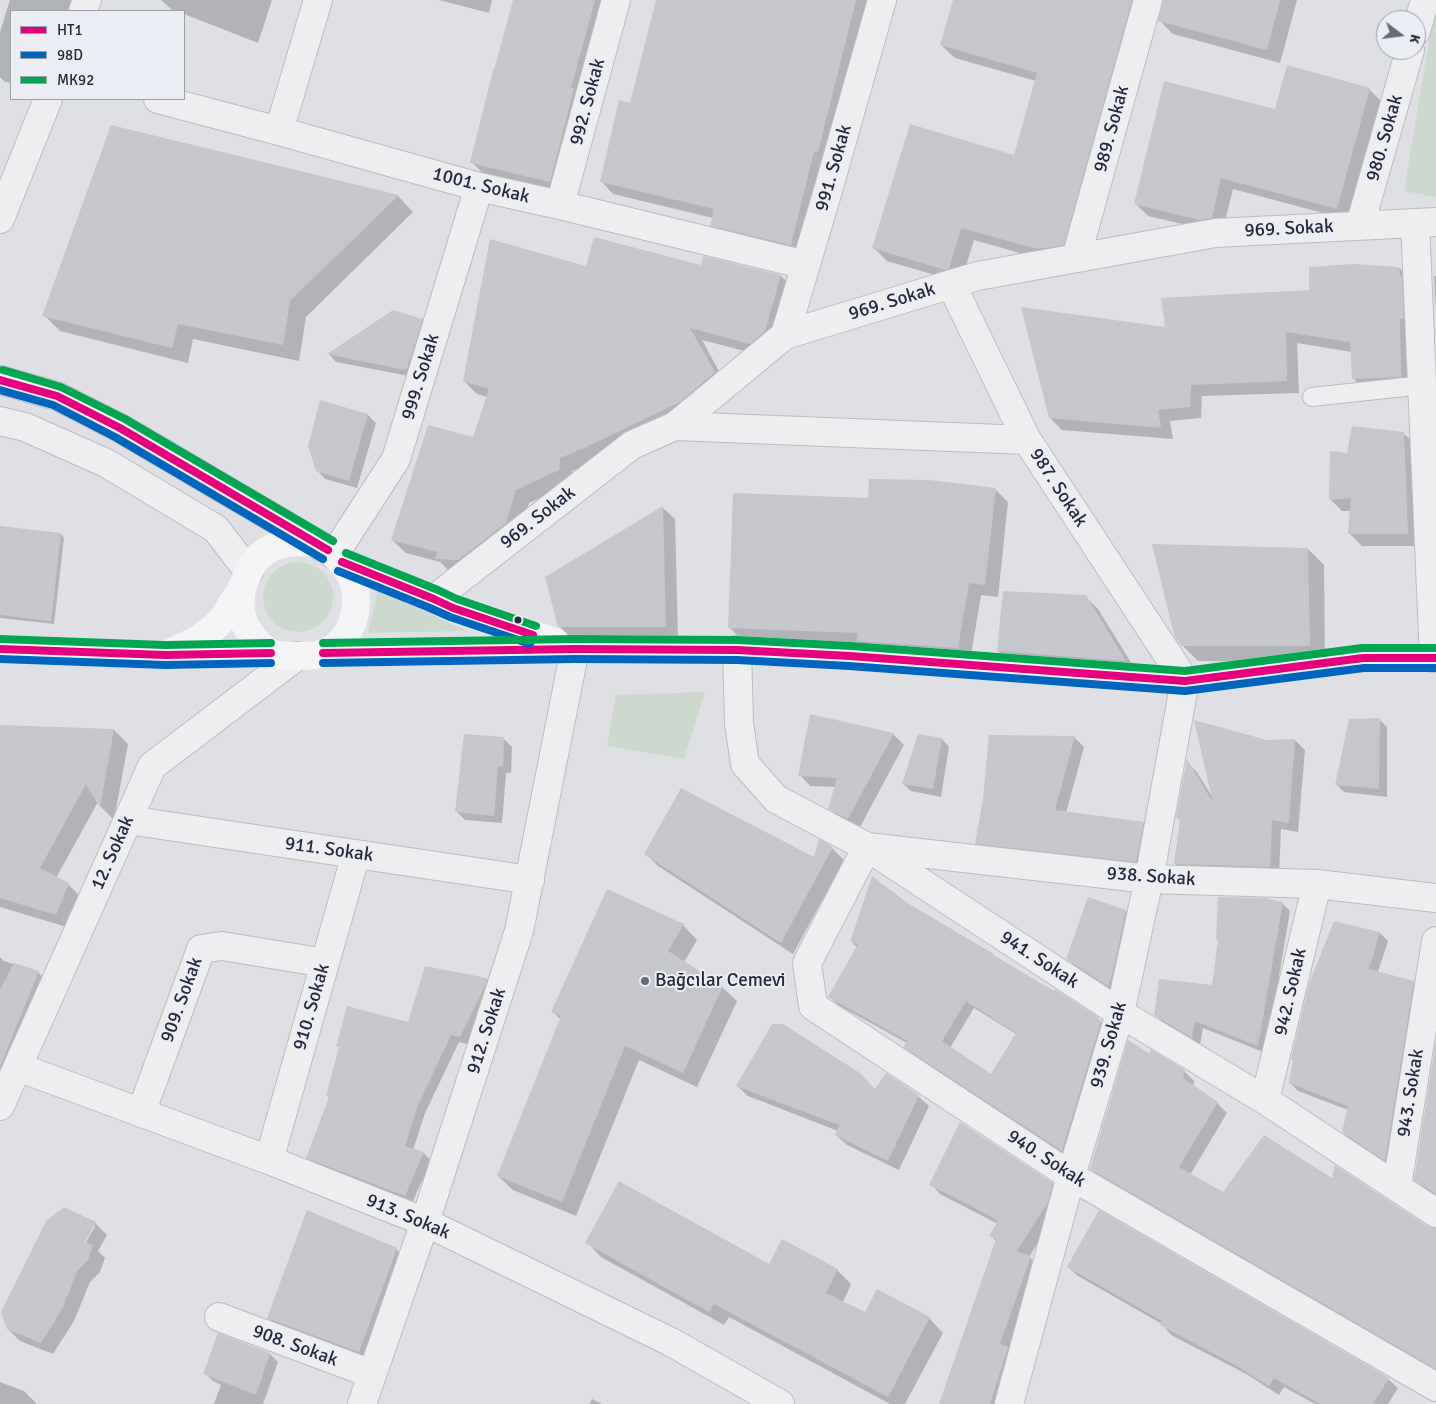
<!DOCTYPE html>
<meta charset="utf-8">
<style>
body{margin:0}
#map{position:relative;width:1436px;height:1404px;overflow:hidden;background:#dfe0e4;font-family:Signika,sans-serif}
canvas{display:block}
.legend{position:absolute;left:10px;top:10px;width:175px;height:90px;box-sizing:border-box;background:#eceef5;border:1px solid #9da0ac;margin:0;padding:6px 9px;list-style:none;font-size:15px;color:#262a3e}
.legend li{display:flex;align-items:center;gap:10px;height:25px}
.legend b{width:25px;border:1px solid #9da0ac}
.north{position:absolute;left:1376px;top:10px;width:50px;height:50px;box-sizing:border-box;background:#eceef5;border:1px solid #9da0ac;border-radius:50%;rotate:105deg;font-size:14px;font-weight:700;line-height:20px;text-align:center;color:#262a3e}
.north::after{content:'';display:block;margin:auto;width:18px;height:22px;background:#676a78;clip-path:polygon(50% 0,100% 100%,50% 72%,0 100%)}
</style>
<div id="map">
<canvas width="1436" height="1404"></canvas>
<ul class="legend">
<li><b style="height:6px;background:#e5007d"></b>HT1</li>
<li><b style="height:6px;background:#0065bd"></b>98D</li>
<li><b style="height:6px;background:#00a651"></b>MK92</li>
</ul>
<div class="north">K</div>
</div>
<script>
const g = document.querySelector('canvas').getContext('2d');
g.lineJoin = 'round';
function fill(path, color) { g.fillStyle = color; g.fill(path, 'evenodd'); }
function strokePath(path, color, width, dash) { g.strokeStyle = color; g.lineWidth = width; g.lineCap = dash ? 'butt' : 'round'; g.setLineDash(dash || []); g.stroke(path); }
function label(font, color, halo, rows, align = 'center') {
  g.font = font + ' Signika,sans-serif'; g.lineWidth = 4; g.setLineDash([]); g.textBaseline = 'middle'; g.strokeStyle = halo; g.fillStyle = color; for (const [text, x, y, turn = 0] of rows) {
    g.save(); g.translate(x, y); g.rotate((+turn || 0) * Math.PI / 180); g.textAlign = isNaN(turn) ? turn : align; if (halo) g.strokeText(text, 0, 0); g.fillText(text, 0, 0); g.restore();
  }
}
fill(new Path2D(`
 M 1436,0 L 1436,197 L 1404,191 Z
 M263 597a35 35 0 1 1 70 0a35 35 0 1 1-70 0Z
 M 378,590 L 467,631 L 368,633 Z
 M 705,692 L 684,759 L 607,746 L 616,695 Z`), '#cdd8cf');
fill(new Path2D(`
 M 10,0 L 87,0 L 84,11 L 11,11 L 11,83 L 5,82 L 0,77 L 0,32 Z
 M 161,0 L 272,0 L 258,43 L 184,14 L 184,11 L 176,11 L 171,9 Z
 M 439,0 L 492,0 L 489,13 Z
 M 515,0 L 613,0 L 565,197 L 487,178 L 472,162 Z
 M 657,0 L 875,0 L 803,257 L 724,237 L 712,225 L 713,218 L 613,194 L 602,182 L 631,104 Z
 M 954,0 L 1153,0 L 1076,257 L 1051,262 L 974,240 L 961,282 L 959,282 L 887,261 L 874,248 L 1015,157 L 1036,81 L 955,58 L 941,45 Z
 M 1164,0 L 1297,0 L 1280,63 L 1173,34 L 1160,21 Z
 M 1369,89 L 1381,101 L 1349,220 L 1233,189 L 1223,229 L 1212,231 L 1148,216 L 1136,204 L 1276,110 Z
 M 112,127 L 398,196 L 413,212 L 306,317 L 299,361 L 193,339 L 188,363 L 60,331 L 44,315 Z
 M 702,267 L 781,276 L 794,289 L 764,356 L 702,340 L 727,386 L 597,461 L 572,471 L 572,483 L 529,503 L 519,536 L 450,572 L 440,562 L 406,553 L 392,540 L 474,439 L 487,397 L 477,394 L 464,381 L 587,268 Z
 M 1399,268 L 1411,280 L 1418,388 L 1366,391 L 1354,379 L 1352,352 L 1297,343 L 1299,393 L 1202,396 L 1201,418 L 1170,421 L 1173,439 L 1062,430 L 1050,418 L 1167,329 Z
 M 1434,276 L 1436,276 L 1436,317 Z
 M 422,320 L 430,328 L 414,377 L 336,362 L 329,354 Z
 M 321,402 L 368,415 L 376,423 L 357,488 L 325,479 L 317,470 Z
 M 1403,433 L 1416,445 L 1420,546 L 1362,546 L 1350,534 L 1351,511 L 1342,511 L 1330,499 L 1348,455 Z
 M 995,489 L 1008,502 L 998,597 L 981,595 L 970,661 L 742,640 L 729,627 L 869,499 Z
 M 663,508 L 675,519 L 678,639 L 571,638 L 559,626 L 546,577 Z
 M 0,527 L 61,534 L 64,538 L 54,624 L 0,618 Z
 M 1308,549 L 1324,565 L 1325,662 L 1198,661 L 1182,645 Z
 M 1085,596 L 1098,609 L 1137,672 L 1011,663 L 998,651 Z
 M 811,716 L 893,734 L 904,745 L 859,829 L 840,819 L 830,808 L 836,787 L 810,786 L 800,775 Z
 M 1379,719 L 1387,727 L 1387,797 L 1344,792 L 1336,784 Z
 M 0,726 L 114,730 L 128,744 L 114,820 L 101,807 L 98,802 L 56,878 L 68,884 L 82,898 L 70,928 L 0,907 Z
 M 1074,737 L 1084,747 L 1066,813 L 1143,823 L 1153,832 L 1146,871 L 986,853 L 977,843 Z
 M 504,739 L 512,747 L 511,773 L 506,773 L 502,823 L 465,820 L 457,812 Z
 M 942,739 L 949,747 L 941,797 L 911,791 L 903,784 Z
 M 1295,740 L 1305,750 L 1298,832 L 1281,829 L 1279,876 L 1185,874 L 1176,864 L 1181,820 L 1177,817 L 1187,762 L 1196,771 L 1213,798 L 1267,741 Z
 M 832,848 L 844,860 L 793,954 L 658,866 L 646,854 L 814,858 Z
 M 1282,903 L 1290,911 L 1266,1053 L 1203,1028 L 1200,1045 L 1164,1023 L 1156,1015 L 1213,986 Z
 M 909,905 L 1097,1018 L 1106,1026 L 1070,1158 L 913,1055 L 905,1047 L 907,1043 L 838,1005 L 830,997 L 857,948 L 852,942 ZM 974,1008 L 1016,1034 L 991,1076 L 950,1048 Z
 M 1126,911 L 1134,919 L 1116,993 L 1075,967 L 1067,958 Z
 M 1335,923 L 1380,933 L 1388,941 L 1378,972 L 1413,982 L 1421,990 L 1393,1167 L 1351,1140 L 1343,1132 L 1348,1110 L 1298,1091 L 1290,1083 Z
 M 683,925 L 697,940 L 684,962 L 722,987 L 737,1001 L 697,1087 L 639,1060 L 576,1216 L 513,1190 L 498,1176 L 561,1020 L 552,1011 Z
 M 0,957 L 4,961 L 38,972 L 51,986 L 0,1085 Z
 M 426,967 L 487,979 L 494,987 L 467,1044 L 459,1042 L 425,1113 L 413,1150 L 424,1153 L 431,1161 L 412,1203 L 315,1165 L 307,1158 L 330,1098 L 328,1096 L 340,1049 L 338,1046 L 409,1024 Z
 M 1150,1056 L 1184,1071 L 1194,1081 L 1193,1086 L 1217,1103 L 1227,1113 L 1190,1175 L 1223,1194 L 1333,1180 L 1427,1227 L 1436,1230 L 1436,1372 L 1101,1178 L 1091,1168 Z
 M 737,1086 L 876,1091 L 918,1096 L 929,1106 L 899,1170 L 847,1145 L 836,1135 L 838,1131 L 748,1096 Z
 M 1436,1086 L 1436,1196 L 1425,1189 L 1415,1179 Z
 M 931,1184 L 1052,1184 L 1062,1194 L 1057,1212 L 1029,1257 L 1040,1267 L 1003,1404 L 940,1404 L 997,1242 L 991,1236 L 998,1224 L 940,1194 Z
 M 64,1209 L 95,1223 L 107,1235 L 98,1251 L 105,1258 L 100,1272 L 90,1282 L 74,1321 L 53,1354 L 20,1341 L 8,1329 L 3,1312 L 47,1222 ZM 92,1226 L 95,1226 L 83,1248 L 81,1247 Z
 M 587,1242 L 769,1266 L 837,1270 L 851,1284 L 843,1302 L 866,1314 L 929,1318 L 943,1333 L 905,1404 L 890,1404 L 729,1317 L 724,1325 L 601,1257 Z
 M 396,1249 L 408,1261 L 371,1364 L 280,1330 L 268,1318 Z
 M 1068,1267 L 1388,1379 L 1398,1388 L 1388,1404 L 1315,1404 L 1284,1387 L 1279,1395 L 1248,1375 L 1171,1335 L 1162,1324 L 1078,1276 Z
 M 270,1354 L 278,1362 L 263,1404 L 214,1404 L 221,1385 L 213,1381 L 205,1373 Z
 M 0,1382 L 24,1391 L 36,1403 L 36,1404 L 0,1404 Z
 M 592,1399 L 602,1404 L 589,1404 Z`), '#0003');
fill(new Path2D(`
 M 513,0 L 595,0 L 571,88 L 574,88 L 550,182 L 470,163 L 493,70 L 494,70 Z
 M 656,0 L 856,0 L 818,152 L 814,151 L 791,245 L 710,226 L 714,209 L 600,182 L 619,100 L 630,103 Z
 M 953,0 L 1132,0 L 1064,245 L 1037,249 L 961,228 L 949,269 L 945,270 L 872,248 L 910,124 L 1014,155 L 1037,73 L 940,45 Z
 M 1163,0 L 1280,0 L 1267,50 L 1158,21 Z
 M 1287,65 L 1370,88 L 1337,209 L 1221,178 L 1212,218 L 1199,220 L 1134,204 L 1164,81 L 1275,109 Z
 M 111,125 L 399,195 L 290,301 L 283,345 L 178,324 L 172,348 L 42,316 Z
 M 594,237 L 701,265 L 703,256 L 781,275 L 765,331 L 750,344 L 690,328 L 715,372 L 680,402 L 584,448 L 560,458 L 559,470 L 516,490 L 506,523 L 458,560 L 435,559 L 437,552 L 391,540 L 428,425 L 473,437 L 489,389 L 463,381 L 490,239 L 586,266 Z
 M 1354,264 L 1399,267 L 1400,276 L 1402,276 L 1404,319 L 1400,319 L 1401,377 L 1352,379 L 1350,342 L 1286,332 L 1287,381 L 1191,385 L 1190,407 L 1158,410 L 1161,428 L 1049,418 L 1021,307 L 1165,327 L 1161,298 L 1309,290 L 1309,267 Z
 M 393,310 L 423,319 L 407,368 L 405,370 L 327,354 Z
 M 320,400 L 368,414 L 349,481 L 316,471 L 308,446 Z
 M 1352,426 L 1404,432 L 1408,534 L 1348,534 L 1351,498 L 1329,500 L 1330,451 L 1347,453 Z
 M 869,479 L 930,480 L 996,488 L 985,585 L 969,583 L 958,648 L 857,641 L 858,633 L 728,628 L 733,493 L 868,498 Z
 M 663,506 L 666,627 L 558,627 L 545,577 Z
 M 0,526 L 61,533 L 51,621 L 0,615 Z
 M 1152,544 L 1308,548 L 1310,646 L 1181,646 L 1174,635 Z
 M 1003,591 L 1086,595 L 1126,661 L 997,651 Z
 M 810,714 L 894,733 L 848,819 L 828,809 L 837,778 L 798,776 Z
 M 1380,718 L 1379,789 L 1335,785 L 1349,719 Z
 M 1194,720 L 1267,740 L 1295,739 L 1289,823 L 1272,820 L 1270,867 L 1174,864 L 1180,818 L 1176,817 L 1187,759 L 1213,803 Z
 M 0,725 L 114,729 L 100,808 L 86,784 L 40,868 L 69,883 L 56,915 L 0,898 Z
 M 464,734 L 504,737 L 503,766 L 498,766 L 494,816 L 455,812 Z
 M 918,734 L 942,738 L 933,789 L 902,784 Z
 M 989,735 L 1075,736 L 1055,810 L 1144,822 L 1136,862 L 975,844 L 983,799 Z
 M 681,788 L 814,857 L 819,839 L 833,847 L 781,943 L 644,854 Z
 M 872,876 L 909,904 L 994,954 L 993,955 L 1054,991 L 1055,989 L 1098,1017 L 1098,1019 L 1101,1021 L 1062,1151 L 903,1047 L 907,1041 L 828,997 L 858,944 L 850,942 ZM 966,1001 L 1016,1033 L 991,1074 L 942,1041 Z
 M 607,889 L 684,924 L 668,951 L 723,986 L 683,1073 L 625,1046 L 562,1202 L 497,1176 L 561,1016 L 551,1012 Z
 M 1088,897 L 1126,910 L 1114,967 L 1108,986 L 1066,959 Z
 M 1218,897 L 1268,898 L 1268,899 L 1283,902 L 1258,1046 L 1195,1021 L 1192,1038 L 1154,1015 L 1159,979 L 1212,985 L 1218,940 L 1216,939 Z
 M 1334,921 L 1380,932 L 1369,969 L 1414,981 L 1385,1161 L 1342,1132 L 1348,1106 L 1289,1083 L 1293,1060 L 1291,1059 L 1309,984 Z
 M 14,963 L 39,971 L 1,1064 L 0,1064 L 0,990 Z
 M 425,966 L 487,978 L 485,986 L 460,1037 L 451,1035 L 418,1105 L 405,1146 L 424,1152 L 405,1196 L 306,1158 L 329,1097 L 326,1096 L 339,1047 L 336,1047 L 347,1006 L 408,1022 Z
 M 772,1024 L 783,1024 L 860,1073 L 875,1089 L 886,1073 L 919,1095 L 888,1161 L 835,1135 L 839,1125 L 736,1086 Z
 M 1128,1040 L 1150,1054 L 1150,1049 L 1185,1070 L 1183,1078 L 1218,1102 L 1179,1167 L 1223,1192 L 1264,1135 L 1332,1178 L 1335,1165 L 1427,1226 L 1436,1228 L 1436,1369 L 1090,1169 Z
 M 1436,1040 L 1436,1194 L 1414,1180 Z
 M 960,1122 L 1053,1183 L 1048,1202 L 1017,1251 L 1031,1256 L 1000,1344 L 1008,1347 L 990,1404 L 939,1404 L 996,1239 L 989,1236 L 998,1221 L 970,1205 L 929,1185 Z
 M 619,1181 L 769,1264 L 782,1239 L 838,1269 L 826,1293 L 865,1312 L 877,1289 L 930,1317 L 888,1397 L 714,1304 L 709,1312 L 585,1243 Z
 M 64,1207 L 96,1222 L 85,1242 L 93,1245 L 88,1260 L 78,1270 L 62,1309 L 41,1343 L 7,1329 L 1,1312 L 46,1221 Z
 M 307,1210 L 397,1248 L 359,1352 L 267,1318 Z
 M 1099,1210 L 1389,1378 L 1373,1404 L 1320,1404 L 1274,1378 L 1269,1386 L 1237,1366 L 1160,1325 L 1162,1321 L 1067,1267 Z
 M 218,1333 L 270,1353 L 256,1395 L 203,1374 Z`), '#c6c7cd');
const service = new Path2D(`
 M 1312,397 L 1423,385`);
const minor = new Path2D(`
 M 83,11 L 87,0
 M 1416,31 L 1425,0
 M 158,99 L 279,131 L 479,187 L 560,205 L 806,265
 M 279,131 L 318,0
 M 560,205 L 616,0
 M 0,219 L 48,99
 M 1415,223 L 1434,658
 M 1360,225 L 1410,50
 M 1076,258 L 1148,0
 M 951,284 L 1027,440 L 1185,681 L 1149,879 L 1120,1013 L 1071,1176 L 1009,1404
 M 785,335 L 829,187 L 882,0
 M 675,426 L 1027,440
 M 334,555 L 396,459 L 479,187
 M 434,599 L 632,445 L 675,426 L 785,335 L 978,276 L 1215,233 L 1436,222
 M 737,650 L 739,723 L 745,764 L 776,799 L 867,847 L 1120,1013 L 1265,1100 L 1436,1213
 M 128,820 L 530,880
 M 1436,898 L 1317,884 L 1149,879 L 867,847 L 807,963 L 813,1006 L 1071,1176 L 1436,1387
 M 18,1067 L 269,1160 L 425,1222 L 671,1342 L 780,1404
 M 1265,1100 L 1317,884
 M 0,1106 L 152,766 L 297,656
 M 141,1113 L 201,949 L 222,946 L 325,963
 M 269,1160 L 356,854
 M 1397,1186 L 1436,941
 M 219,1317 L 372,1374
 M 362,1404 L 425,1222 L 519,931 L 575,649`);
const tertiary = new Path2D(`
 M 0,380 L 57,396 L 120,428 L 324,548
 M 0,421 L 25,427 L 106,463 L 216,529 L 249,572`);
strokePath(service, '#bcbdc2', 20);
strokePath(minor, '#bcbdc2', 30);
strokePath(tertiary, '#bcbdc2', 30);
strokePath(service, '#eeeef1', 18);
strokePath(minor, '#eeeef1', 28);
strokePath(tertiary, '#eeeef1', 28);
strokePath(new Path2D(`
 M 342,562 L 434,599 L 453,608 L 555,642
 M 0,649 L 165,655 L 271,653
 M 323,653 L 575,649 L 737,650 L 850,656 L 1185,681 L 1363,658 L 1436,658
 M 165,655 C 187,645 202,640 220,622 C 224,618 227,612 230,607 C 234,600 239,594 242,587 C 247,578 249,568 256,560 C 267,546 286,542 304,542 C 322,543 337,555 347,569 C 365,597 356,639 324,653 C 314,657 281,657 271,653 C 258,647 242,625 241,611 C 240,604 241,596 242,589`), '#f3f4f5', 28);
strokePath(new Path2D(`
 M 0,380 L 57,396 L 120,428 L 328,550
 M 342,562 L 434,599 L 453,608 L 533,635
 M 0,649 L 165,655 L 271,653
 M 323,653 L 575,649 L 737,650 L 850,656 L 1185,681 L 1363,658 L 1436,658`), '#e5007d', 8);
strokePath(new Path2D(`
 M 0,390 L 53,405 L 115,437 L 323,559
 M 338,571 L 430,608 L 450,617 L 530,644
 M 0,659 L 165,665 L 271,663
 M 323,663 L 575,659 L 737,660 L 849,666 L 1185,691 L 1364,668 L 1436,668`), '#0065bd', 8);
strokePath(new Path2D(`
 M 3,370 L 61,387 L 125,419 L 333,541
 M 346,553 L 438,590 L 457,599 L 536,626
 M 0,639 L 165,645 L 271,643
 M 323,643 L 575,639 L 738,640 L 851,646 L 1185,671 L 1362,648 L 1436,648`), '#00a651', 8);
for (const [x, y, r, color] of [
 [518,620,4.5,"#262a3e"],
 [645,981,5,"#676a78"]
]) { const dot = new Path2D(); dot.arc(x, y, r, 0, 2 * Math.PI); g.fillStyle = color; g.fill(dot); strokePath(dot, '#eceef5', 2); }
label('19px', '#262a3e', '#eceef5', [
 ["992. Sokak",588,102,-75],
 ["989. Sokak",1112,129,-75],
 ["980. Sokak",1385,138,-74],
 ["991. Sokak",834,168,-74],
 ["1001. Sokak",481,186,14],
 ["969. Sokak",1289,229,-3],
 ["969. Sokak",892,302,-17],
 ["999. Sokak",421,377,-73],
 ["987. Sokak",1058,488,57],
 ["969. Sokak",538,518,-38],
 ["911. Sokak",329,850,8],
 ["12. Sokak",113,853,-66],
 ["938. Sokak",1151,877,4],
 ["941. Sokak",1039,960,33],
 ["942. Sokak",1291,992,-77],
 ["909. Sokak",182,1000,-70],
 ["910. Sokak",312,1007,-74],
 ["912. Sokak",487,1031,-72],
 ["939. Sokak",1109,1045,-74],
 ["943. Sokak",1411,1093,-81],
 ["940. Sokak",1046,1159,33],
 ["913. Sokak",408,1217,23],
 ["908. Sokak",295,1346,20]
]);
label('19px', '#262a3e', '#eceef5', [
 ["Bağcılar Cemevi",655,981]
], 'left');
</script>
